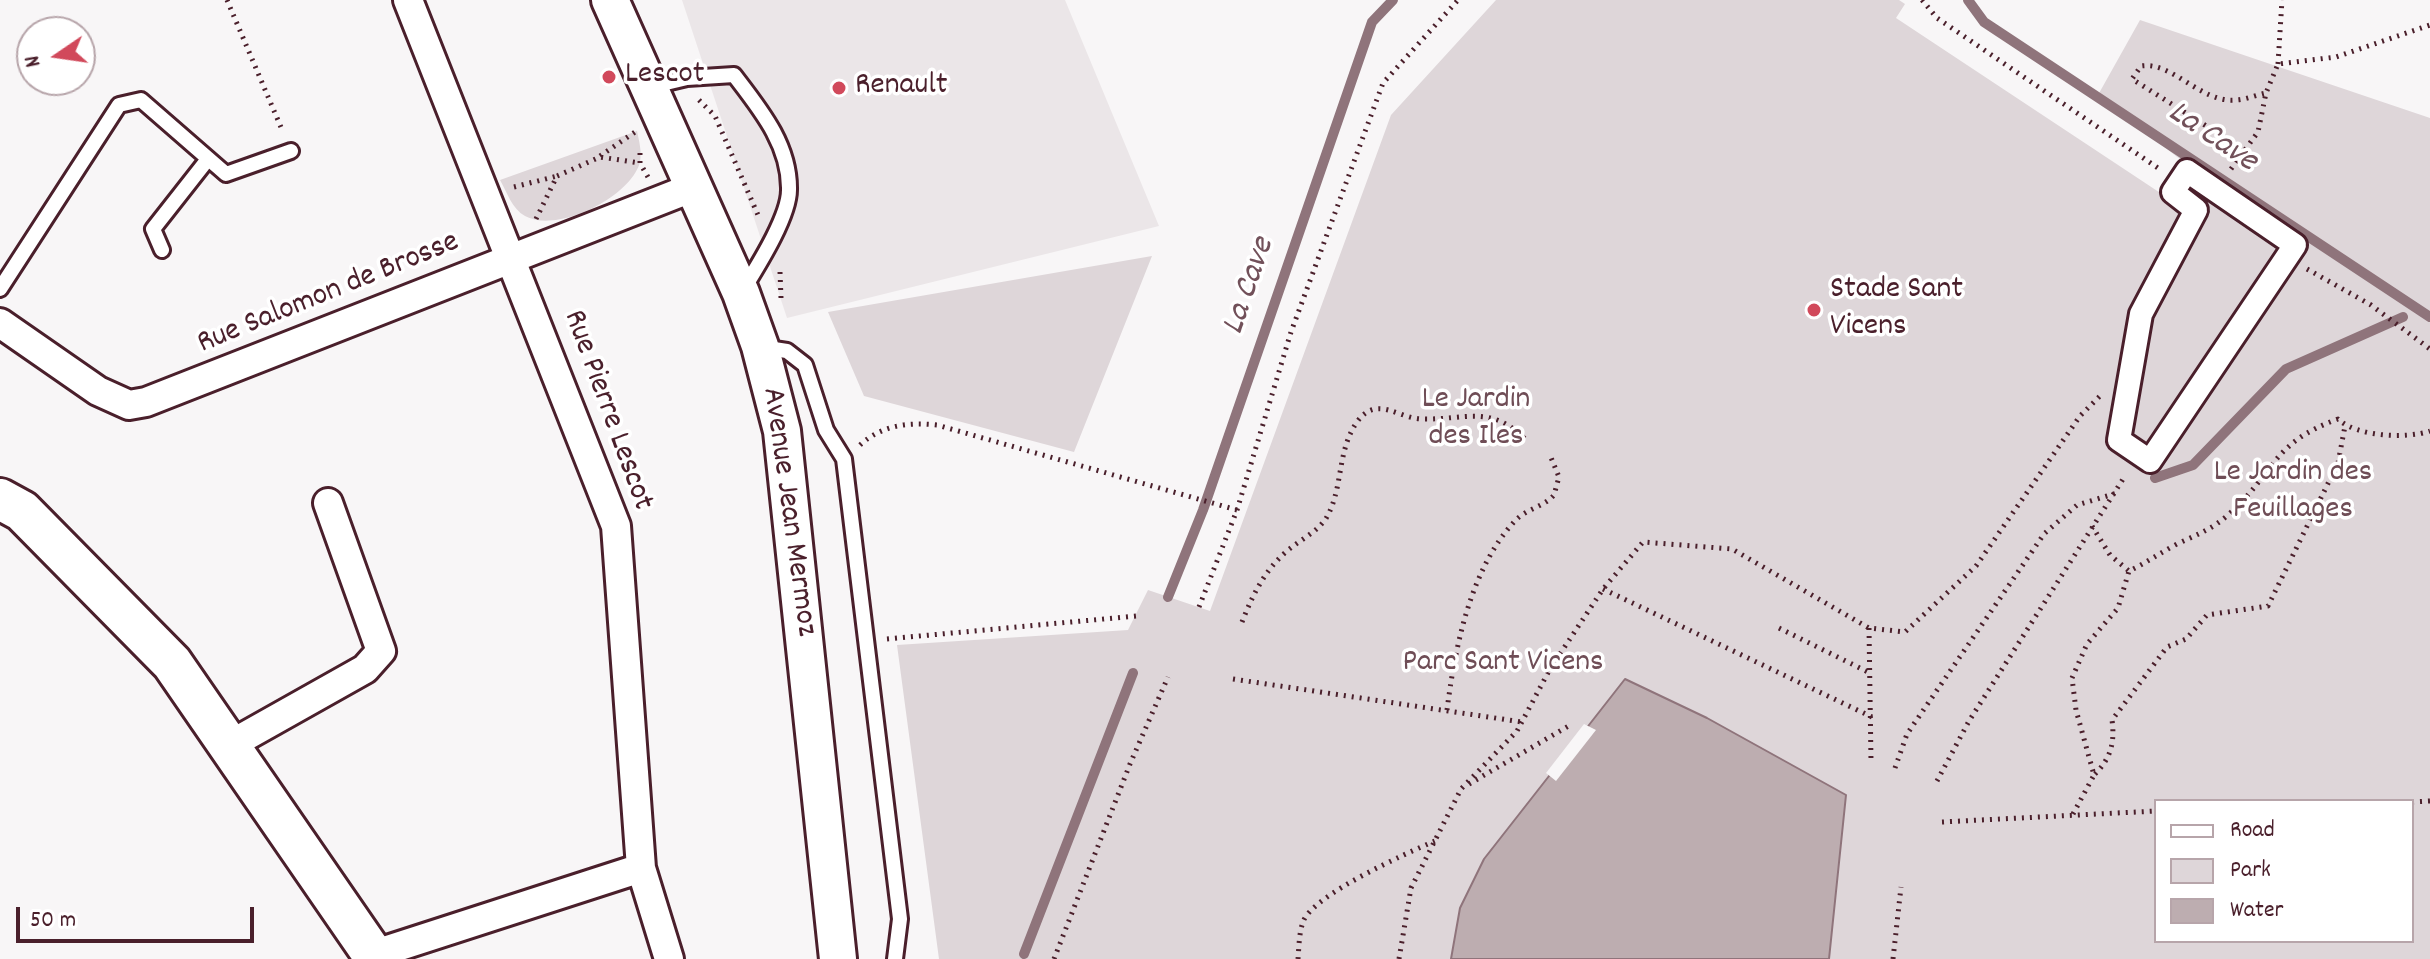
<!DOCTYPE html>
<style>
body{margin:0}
#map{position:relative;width:2430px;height:959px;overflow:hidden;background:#f8f6f7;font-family:Dekko,sans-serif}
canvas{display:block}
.legend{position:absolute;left:2154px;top:799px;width:260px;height:144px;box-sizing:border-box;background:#fff;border:2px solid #b7a5aa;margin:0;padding:10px 14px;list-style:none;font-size:24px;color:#4a1f2b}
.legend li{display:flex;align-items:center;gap:16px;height:40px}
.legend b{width:40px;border:2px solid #b7a5aa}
.north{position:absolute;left:16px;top:16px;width:80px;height:80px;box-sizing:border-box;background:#fff;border:2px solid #b7a5aa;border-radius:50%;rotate:257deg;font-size:22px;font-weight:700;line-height:32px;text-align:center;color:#4a1f2b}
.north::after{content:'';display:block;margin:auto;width:28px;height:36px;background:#d1495b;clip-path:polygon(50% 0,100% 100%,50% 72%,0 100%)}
.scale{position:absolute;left:16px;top:907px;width:238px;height:36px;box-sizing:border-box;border:4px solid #4a1f2b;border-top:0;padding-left:10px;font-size:24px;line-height:28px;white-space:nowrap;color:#4a1f2b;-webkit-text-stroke:6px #fff;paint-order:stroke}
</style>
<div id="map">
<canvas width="2430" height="959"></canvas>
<ul class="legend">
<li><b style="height:10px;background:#fff"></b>Road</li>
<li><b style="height:22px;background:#ded6d9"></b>Park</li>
<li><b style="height:22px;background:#bdadb0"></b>Water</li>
</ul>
<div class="north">N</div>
<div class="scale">50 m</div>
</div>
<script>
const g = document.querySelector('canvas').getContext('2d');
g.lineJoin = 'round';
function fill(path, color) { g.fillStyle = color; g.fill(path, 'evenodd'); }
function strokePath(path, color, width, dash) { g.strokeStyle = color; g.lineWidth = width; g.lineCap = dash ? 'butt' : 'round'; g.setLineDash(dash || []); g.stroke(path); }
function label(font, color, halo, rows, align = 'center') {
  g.font = font + ' Dekko,sans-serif'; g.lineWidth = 7; g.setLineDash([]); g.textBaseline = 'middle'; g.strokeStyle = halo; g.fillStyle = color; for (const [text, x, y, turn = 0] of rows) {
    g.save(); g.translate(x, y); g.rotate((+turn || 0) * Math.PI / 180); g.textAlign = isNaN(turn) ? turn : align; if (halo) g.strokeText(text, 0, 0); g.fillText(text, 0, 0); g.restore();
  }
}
fill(new Path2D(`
 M 682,0 L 1065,0 L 1159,226 L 787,318 Z`), '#ebe6e8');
fill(new Path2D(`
 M 1496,0 L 1899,0 L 1905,4 L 1896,18 L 2183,208 L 2204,178 L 2098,95 L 2140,20 L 2430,118 L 2430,959 L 939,959 L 897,645 L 1128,630 L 1148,590 L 1210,611 L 1391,115 ZM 2156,801 L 2412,801 L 2412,941 L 2156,941 Z
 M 637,131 C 639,141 642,151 640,162 C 631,197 557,234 525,216 C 512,209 507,192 500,180 Z
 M 1152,256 L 1074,452 L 864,396 L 828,312 Z`), '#ded6d9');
const water = new Path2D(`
 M 1625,679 L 1707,718 L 1846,795 L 1829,959 L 1451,959 L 1460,908 L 1484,859 Z`);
fill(water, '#bdadb0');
strokePath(water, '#8f747b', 2);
fill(new Path2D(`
 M 1584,724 L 1596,730 L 1556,781 L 1546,773 Z`), '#f8f6f7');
strokePath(new Path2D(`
 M 1968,0 L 1984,22 L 2430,317
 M 2155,478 L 2193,465 L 2286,369 L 2403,317
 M 1168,597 L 1203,510 L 1372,22 L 1393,0
 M 1024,954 L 1133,673`), '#8f747b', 10);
const service = new Path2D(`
 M 649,87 L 687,78 L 734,75 C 760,109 790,145 789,190 C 789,217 757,267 743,290
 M 162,250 L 153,229 L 208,159
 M 0,289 L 119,105 L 141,100 L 226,174 L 291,151
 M 761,347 L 787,351 L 805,365 L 826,430 L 844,459 L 900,919 L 895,959`);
const pedestrian = new Path2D(`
 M 2187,171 L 2295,245 L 2150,461 L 2119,440 L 2141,314 L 2196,210 L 2173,192 Z`);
const minor = new Path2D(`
 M 408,0 L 616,526 L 641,868 L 669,959
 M 0,323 L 98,391 L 129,405 L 146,402 L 694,187
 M 228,746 L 365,669 L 381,651 L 328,503
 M 372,955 L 641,868`);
const tertiary = new Path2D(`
 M 610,0 L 741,293 L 760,346 L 782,431 L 838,959`);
const secondary = new Path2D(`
 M 0,499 L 22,511 L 172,663 L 376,959`);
strokePath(service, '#4a1f2b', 20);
strokePath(pedestrian, '#4a1f2b', 28);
strokePath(minor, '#4a1f2b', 34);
strokePath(tertiary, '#4a1f2b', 42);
strokePath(secondary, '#4a1f2b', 46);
strokePath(new Path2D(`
 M 227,0 L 283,132
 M 1922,0 L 1937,18 L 2158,168
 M 2278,64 L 2282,0
 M 699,100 L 715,116 L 758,215
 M 2246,151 L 2132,79 L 2141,66 C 2172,61 2201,103 2235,100 C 2245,100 2256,95 2266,93
 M 640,153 L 640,163 L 648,177
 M 600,156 L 635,132
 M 2231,169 L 2258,132 L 2266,93 L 2278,64 L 2336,57 L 2430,25
 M 514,187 L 557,176
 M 536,219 L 557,176 L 600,157 L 640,163
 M 2307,269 L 2371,305 L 2430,349
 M 780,272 L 781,298
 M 860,445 C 882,425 908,422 937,425 L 1237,510
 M 2092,526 L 2110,555 L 2129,571
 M 1603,589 L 1872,717
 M 1199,607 L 1237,510 L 1291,332 L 1383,83 L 1458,0
 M 1242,622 C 1253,594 1265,570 1287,551 C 1300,540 1315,533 1325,520 C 1344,490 1336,452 1357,422 C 1377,394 1398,419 1423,419 C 1465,420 1490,404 1525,439
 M 1779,628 L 1870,673
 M 1869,628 L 1871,761
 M 887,639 L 1136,616
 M 1233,679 L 1522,722
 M 1447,710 C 1455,648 1470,570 1514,522 C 1525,509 1544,507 1554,495 L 1559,477 L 1550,455
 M 1895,768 L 1907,734 L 2044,534 L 2077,505 L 2117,493
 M 2095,774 C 2111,758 2115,742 2112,720 L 2167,647 L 2186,639 L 2207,615 L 2268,606 L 2338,463 L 2345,426
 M 1937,781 L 1969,721 L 2125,476
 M 1469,784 L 1572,724
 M 2412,802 L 2430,801
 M 2073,814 L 2094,775 L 2076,710 L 2072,678 L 2087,644 L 2118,608 L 2129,571 C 2146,563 2160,553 2177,544 C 2196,535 2213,529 2229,514 C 2275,473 2271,443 2338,419 C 2357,437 2406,439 2430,431
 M 1942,822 L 2156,811
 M 1054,959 L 1130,764 L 1168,677
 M 1298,959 C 1299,947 1299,933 1303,922 C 1312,895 1407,853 1435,841
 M 1399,959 L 1411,888 L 1461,789 L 1517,731 L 1550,669 L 1603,589 L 1643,542 L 1732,549 L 1869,628 L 1905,632 L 1976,566 L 2080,416 L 2100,396
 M 1893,959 L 1901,887`), '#4a1f2b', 5, [2, 6]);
strokePath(service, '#fff', 14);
strokePath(pedestrian, '#fff', 22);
strokePath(minor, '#fff', 28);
strokePath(tertiary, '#fff', 36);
strokePath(secondary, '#fff', 40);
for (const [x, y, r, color] of [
 [609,77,8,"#d1495b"],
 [839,88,8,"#d1495b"],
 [1814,310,8,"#d1495b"]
]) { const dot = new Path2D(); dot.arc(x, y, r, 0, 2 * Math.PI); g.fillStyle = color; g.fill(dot); strokePath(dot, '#fff', 3); }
label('32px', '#4a1f2b', '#fff', [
 ["Lescot",625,77],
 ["Renault",855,88],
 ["Stade Sant",1830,292],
 ["Vicens",1830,329]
], 'left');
label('32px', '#4a1f2b', '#fff', [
 ["Rue Salomon de Brosse",329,295,-22],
 ["Rue Pierre Lescot",606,411,70],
 ["Avenue Jean Mermoz",787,512,82]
]);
label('32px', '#6f4d56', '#fff', [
 ["Le Jardin",1476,402],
 ["des Iles",1476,439],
 ["Le Jardin des",2293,475],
 ["Feuillages",2293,512],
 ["Parc Sant Vicens",1503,665]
]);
label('italic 34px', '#72515a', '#fff', [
 ["La Cave",2211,139,34],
 ["La Cave",1251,287,-71]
]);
</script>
